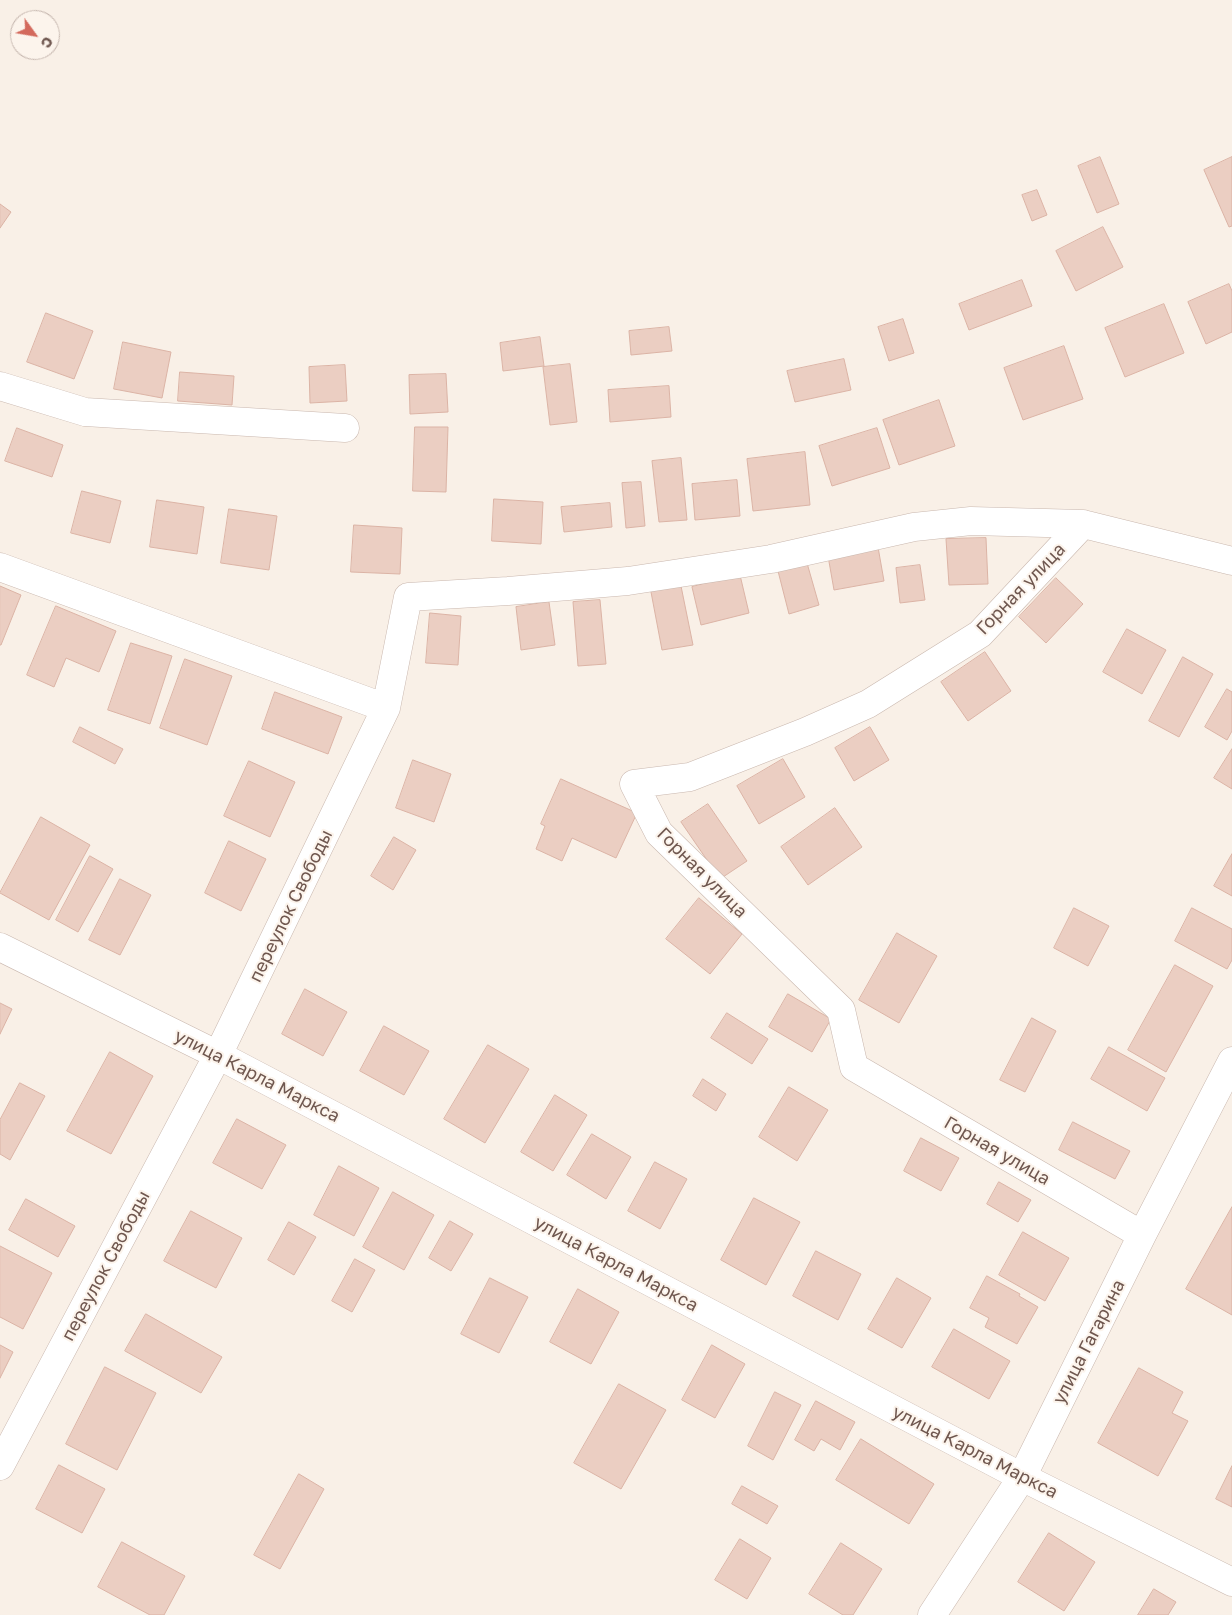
<!DOCTYPE html>
<meta charset="utf-8">
<style>
body{margin:0}
#map{position:relative;width:1232px;height:1615px;overflow:hidden;background:#f9f0e7;font-family:"Golos Text",sans-serif}
canvas{display:block}
.north{position:absolute;left:10px;top:10px;width:50px;height:50px;box-sizing:border-box;background:#fcf4ec;border:1px solid #c4b5ad;border-radius:50%;rotate:122deg;font-size:14px;font-weight:700;line-height:20px;text-align:center;color:#6f574f}
.north::after{content:'';display:block;margin:auto;width:18px;height:22px;background:#d3695c;clip-path:polygon(50% 0,100% 100%,50% 72%,0 100%)}
</style>
<div id="map">
<canvas width="1232" height="1615"></canvas>
<div class="north">С</div>
</div>
<script>
const g = document.querySelector('canvas').getContext('2d');
g.lineJoin = 'round';
function fill(path, color) { g.fillStyle = color; g.fill(path, 'evenodd'); }
function strokePath(path, color, width, dash) { g.strokeStyle = color; g.lineWidth = width; g.lineCap = dash ? 'butt' : 'round'; g.setLineDash(dash || []); g.stroke(path); }
function label(font, color, halo, rows, align = 'center') {
  g.font = font + ' "Golos Text",sans-serif'; g.lineWidth = 4; g.setLineDash([]); g.textBaseline = 'middle'; g.strokeStyle = halo; g.fillStyle = color; for (const [text, x, y, turn = 0] of rows) {
    g.save(); g.translate(x, y); g.rotate((+turn || 0) * Math.PI / 180); g.textAlign = isNaN(turn) ? turn : align; if (halo) g.strokeText(text, 0, 0); g.fillText(text, 0, 0); g.restore();
  }
}
const building = new Path2D(`
 M 1100,157 L 1119,204 L 1097,213 L 1078,166 Z
 M 1232,157 L 1232,226 L 1229,227 L 1204,170 Z
 M 1037,190 L 1047,215 L 1032,221 L 1022,195 Z
 M 0,204 L 11,212 L 0,228 Z
 M 1103,227 L 1123,267 L 1076,291 L 1056,251 Z
 M 1022,280 L 1032,306 L 969,330 L 959,304 Z
 M 1229,284 L 1232,291 L 1232,332 L 1206,344 L 1188,302 Z
 M 1164,304 L 1184,353 L 1125,377 L 1105,328 Z
 M 46,313 L 93,331 L 74,379 L 27,362 Z
 M 903,319 L 914,353 L 889,361 L 878,327 Z
 M 669,327 L 672,351 L 631,355 L 629,331 Z
 M 540,337 L 544,366 L 503,371 L 500,343 Z
 M 123,342 L 171,352 L 162,398 L 114,389 Z
 M 1064,346 L 1083,399 L 1023,420 L 1004,368 Z
 M 844,359 L 851,390 L 795,402 L 787,371 Z
 M 570,364 L 577,422 L 550,425 L 543,367 Z
 M 345,365 L 347,401 L 310,403 L 309,367 Z
 M 180,372 L 234,376 L 232,405 L 178,401 Z
 M 446,374 L 448,412 L 410,414 L 409,375 Z
 M 669,386 L 671,417 L 610,422 L 608,390 Z
 M 939,400 L 955,446 L 899,465 L 883,420 Z
 M 415,427 L 448,427 L 446,492 L 413,491 Z
 M 17,428 L 63,445 L 52,477 L 5,461 Z
 M 877,428 L 890,468 L 832,486 L 819,446 Z
 M 805,452 L 810,505 L 753,511 L 747,459 Z
 M 681,458 L 687,520 L 659,522 L 652,461 Z
 M 737,480 L 740,516 L 695,520 L 692,484 Z
 M 641,482 L 645,526 L 626,528 L 622,483 Z
 M 82,491 L 121,501 L 110,543 L 71,533 Z
 M 494,499 L 543,502 L 541,544 L 492,541 Z
 M 157,500 L 204,507 L 197,554 L 150,547 Z
 M 610,503 L 612,527 L 564,532 L 561,507 Z
 M 229,509 L 277,516 L 269,570 L 221,563 Z
 M 354,525 L 402,528 L 400,574 L 351,572 Z
 M 986,538 L 988,584 L 949,585 L 946,539 Z
 M 878,547 L 884,581 L 834,590 L 828,556 Z
 M 807,563 L 819,605 L 789,614 L 778,571 Z
 M 920,565 L 925,600 L 900,603 L 896,568 Z
 M 740,575 L 749,613 L 701,625 L 692,587 Z
 M 1056,578 L 1083,604 L 1046,643 L 1019,617 Z
 M 0,586 L 21,595 L 1,645 L 0,645 Z
 M 681,586 L 693,645 L 662,650 L 651,592 Z
 M 600,600 L 606,664 L 578,666 L 573,602 Z
 M 549,602 L 555,645 L 521,650 L 516,607 Z
 M 56,606 L 116,631 L 99,672 L 66,658 L 54,687 L 27,675 Z
 M 430,613 L 461,616 L 458,665 L 426,663 Z
 M 1127,629 L 1166,650 L 1142,694 L 1103,672 Z
 M 131,643 L 172,656 L 150,724 L 108,710 Z
 M 985,652 L 1011,691 L 968,721 L 941,682 Z
 M 1183,657 L 1213,674 L 1179,737 L 1149,721 Z
 M 185,659 L 232,676 L 207,745 L 160,728 Z
 M 1227,689 L 1232,692 L 1232,731 L 1227,740 L 1205,727 Z
 M 275,692 L 342,717 L 328,754 L 262,729 Z
 M 80,727 L 123,749 L 115,764 L 73,742 Z
 M 870,727 L 889,760 L 854,781 L 835,748 Z
 M 1232,749 L 1232,789 L 1214,778 Z
 M 783,759 L 805,797 L 759,824 L 737,786 Z
 M 413,760 L 451,774 L 434,822 L 396,808 Z
 M 249,761 L 295,782 L 270,837 L 224,816 Z
 M 561,779 L 637,813 L 616,858 L 572,838 L 562,861 L 536,849 L 545,826 L 541,824 Z
 M 708,804 L 747,861 L 720,879 L 681,822 Z
 M 835,808 L 862,847 L 808,885 L 781,847 Z
 M 41,817 L 90,845 L 49,920 L 0,893 Z
 M 394,837 L 416,850 L 393,890 L 371,876 Z
 M 229,841 L 266,859 L 241,911 L 205,893 Z
 M 1232,854 L 1232,896 L 1214,886 Z
 M 90,856 L 113,869 L 78,932 L 56,920 Z
 M 120,879 L 151,895 L 120,955 L 89,940 Z
 M 699,898 L 742,934 L 710,974 L 666,939 Z
 M 1074,908 L 1109,926 L 1088,966 L 1054,948 Z
 M 1192,908 L 1232,929 L 1232,960 L 1227,969 L 1175,941 Z
 M 897,933 L 937,956 L 899,1023 L 859,1000 Z
 M 1175,965 L 1213,986 L 1166,1072 L 1128,1050 Z
 M 305,989 L 347,1012 L 323,1056 L 282,1034 Z
 M 788,994 L 831,1019 L 812,1052 L 769,1027 Z
 M 0,1003 L 12,1009 L 0,1034 Z
 M 727,1013 L 768,1039 L 752,1064 L 711,1038 Z
 M 1032,1018 L 1056,1031 L 1025,1092 L 1000,1080 Z
 M 384,1026 L 429,1051 L 404,1095 L 360,1071 Z
 M 488,1045 L 529,1069 L 485,1143 L 444,1119 Z
 M 1109,1047 L 1165,1078 L 1147,1111 L 1091,1079 Z
 M 110,1052 L 153,1076 L 111,1154 L 67,1131 Z
 M 703,1079 L 726,1094 L 716,1111 L 693,1096 Z
 M 20,1083 L 45,1096 L 10,1160 L 0,1154 L 0,1120 Z
 M 789,1087 L 828,1110 L 797,1161 L 759,1137 Z
 M 555,1095 L 587,1115 L 553,1171 L 521,1152 Z
 M 237,1119 L 286,1145 L 262,1189 L 213,1163 Z
 M 1073,1122 L 1130,1151 L 1115,1179 L 1059,1150 Z
 M 592,1134 L 631,1157 L 606,1199 L 567,1175 Z
 M 921,1138 L 959,1158 L 941,1191 L 904,1171 Z
 M 655,1162 L 687,1179 L 660,1229 L 628,1211 Z
 M 339,1166 L 379,1188 L 354,1236 L 314,1215 Z
 M 999,1182 L 1031,1200 L 1018,1222 L 987,1204 Z
 M 393,1192 L 434,1215 L 404,1270 L 363,1247 Z
 M 754,1198 L 800,1222 L 766,1285 L 721,1260 Z
 M 26,1199 L 75,1226 L 58,1257 L 9,1230 Z
 M 1232,1207 L 1232,1315 L 1186,1289 Z
 M 191,1211 L 242,1238 L 216,1288 L 164,1261 Z
 M 450,1221 L 473,1234 L 451,1271 L 429,1258 Z
 M 289,1222 L 316,1237 L 294,1275 L 268,1260 Z
 M 1023,1232 L 1069,1258 L 1045,1301 L 999,1275 Z
 M 0,1246 L 52,1273 L 23,1329 L 0,1317 Z
 M 816,1251 L 861,1274 L 838,1320 L 793,1296 Z
 M 355,1259 L 375,1270 L 352,1312 L 332,1301 Z
 M 987,1276 L 1020,1294 L 1019,1296 L 1038,1307 L 1017,1344 L 985,1327 L 989,1318 L 970,1308 Z
 M 490,1278 L 528,1297 L 499,1353 L 461,1334 Z
 M 897,1278 L 931,1298 L 902,1348 L 868,1329 Z
 M 578,1289 L 619,1312 L 591,1364 L 550,1342 Z
 M 146,1314 L 222,1357 L 201,1393 L 125,1351 Z
 M 954,1329 L 1010,1361 L 989,1399 L 932,1367 Z
 M 0,1345 L 13,1352 L 0,1378 Z
 M 712,1345 L 745,1364 L 715,1418 L 682,1400 Z
 M 105,1367 L 156,1393 L 117,1470 L 66,1444 Z
 M 1139,1368 L 1183,1392 L 1172,1413 L 1188,1421 L 1158,1476 L 1098,1443 Z
 M 619,1384 L 666,1410 L 621,1489 L 574,1463 Z
 M 775,1392 L 801,1405 L 773,1460 L 748,1446 Z
 M 816,1401 L 855,1422 L 840,1450 L 821,1439 L 814,1451 L 795,1440 Z
 M 861,1439 L 934,1484 L 909,1524 L 836,1480 Z
 M 59,1465 L 105,1489 L 82,1533 L 36,1509 Z
 M 1232,1466 L 1232,1507 L 1216,1499 Z
 M 299,1474 L 324,1489 L 280,1569 L 254,1555 Z
 M 742,1486 L 778,1506 L 767,1524 L 732,1504 Z
 M 1049,1533 L 1095,1562 L 1064,1611 L 1018,1582 Z
 M 740,1539 L 771,1558 L 747,1599 L 715,1580 Z
 M 122,1542 L 185,1576 L 164,1615 L 150,1615 L 98,1587 Z
 M 841,1543 L 882,1569 L 853,1615 L 843,1615 L 809,1594 Z
 M 1154,1589 L 1176,1602 L 1168,1615 L 1138,1615 Z`);
fill(building, '#ebcec2');
strokePath(building, '#dbb3a5', 1);
const minor = new Path2D(`
 M 0,386 L 85,412 L 345,428
 M 0,567 L 386,708
 M 0,947 L 218,1055 L 1022,1477 L 1232,1582
 M 1142,1235 L 854,1067 L 841,1010 L 659,833 L 634,784 L 690,777 L 805,732 L 868,704 L 980,634 L 1083,524 L 1232,561
 M 0,1466 L 218,1055 L 386,708 L 408,597 L 508,591 L 628,581 L 771,559 L 914,527 L 971,521 L 1083,524
 M 932,1615 L 1022,1477 L 1142,1235 L 1232,1061`);
strokePath(minor, '#c9b7ae', 29);
strokePath(minor, '#fff', 28);
label('18px', '#6f574f', '#fcf4ec', [
 ["Горная улица",1021,589,-46],
 ["Горная улица",702,873,45],
 ["переулок Свободы",291,906,-64],
 ["улица Карла Маркса",257,1076,27],
 ["Горная улица",997,1151,30],
 ["улица Карла Маркса",616,1264,28],
 ["переулок Свободы",106,1266,-62],
 ["улица Гагарина",1089,1342,-63],
 ["улица Карла Маркса",975,1452,27]
]);
</script>
